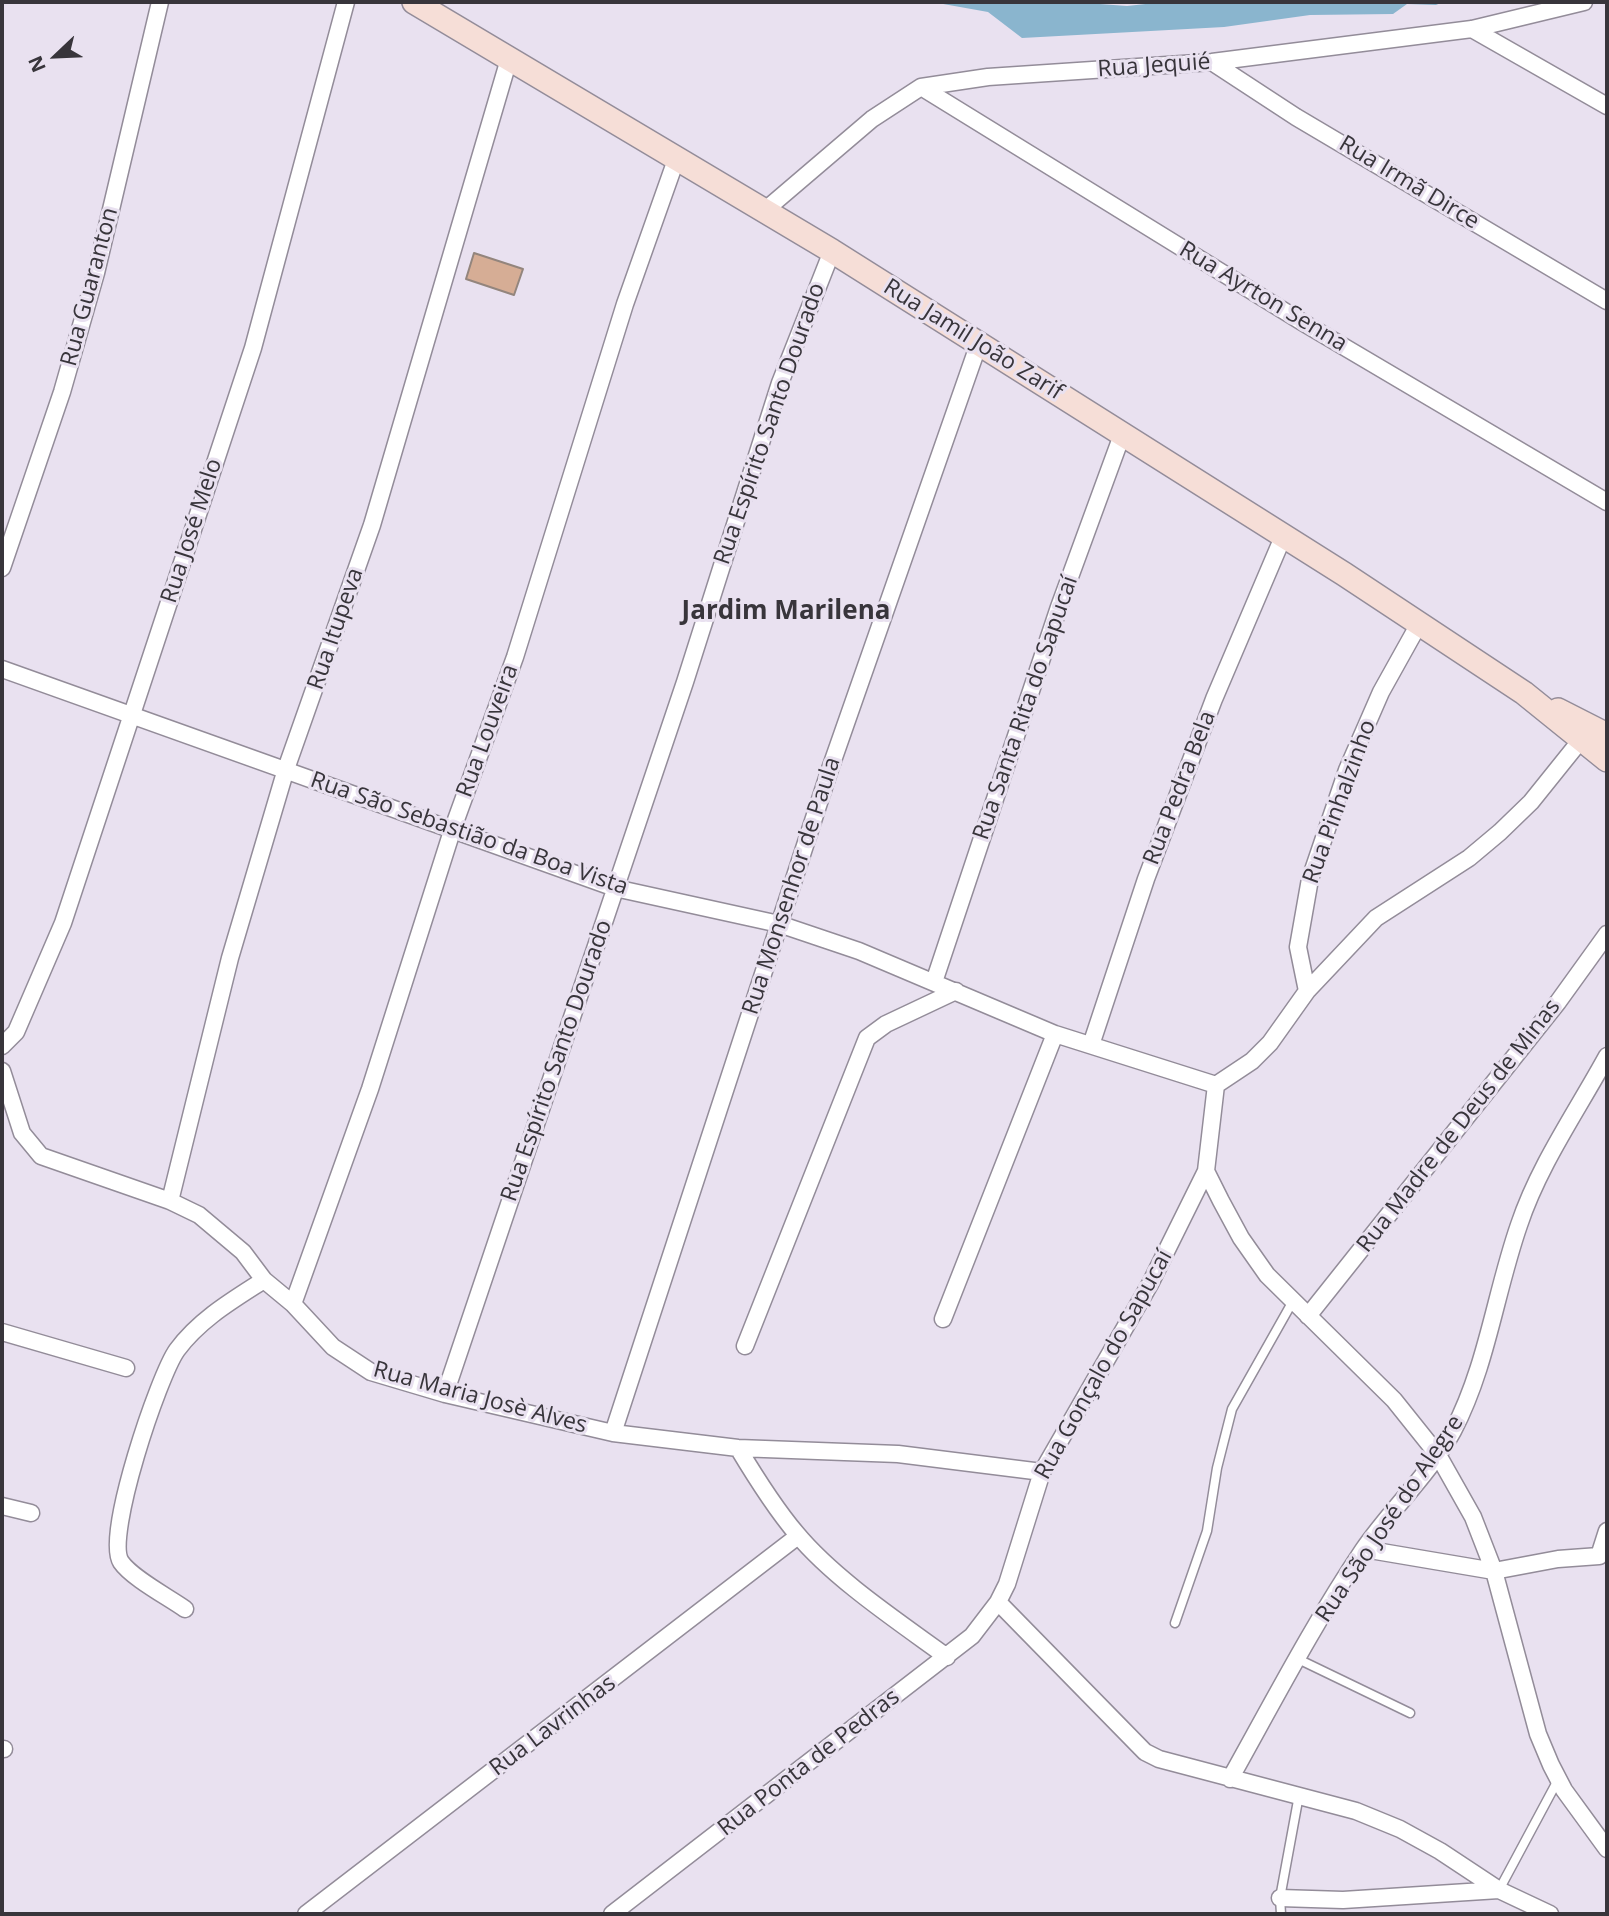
<!DOCTYPE html>
<meta charset="utf-8">
<style>
body{margin:0}
#map{position:relative;width:1609px;height:1916px;overflow:hidden;background:#e9e1f0;font-family:"Open Sans",sans-serif}
canvas{display:block}
.frame{position:absolute;inset:0;border:4px solid #38353b;pointer-events:none}
.north{position:absolute;left:21px;top:21px;width:70px;height:70px;-webkit-text-stroke:5px #e9e1f0;paint-order:stroke;rotate:247deg;font-size:19px;font-weight:700;line-height:28px;text-align:center;color:#38353b}
.north::after{content:'';display:block;margin:auto;width:24px;height:32px;background:#38353b;clip-path:polygon(50% 0,100% 100%,50% 72%,0 100%)}
</style>
<div id="map">
<canvas width="1609" height="1916"></canvas>
<div class="frame"></div>
<div class="north">N</div>
</div>
<script>
const g = document.querySelector('canvas').getContext('2d');
g.lineJoin = 'round';
function fill(path, color) { g.fillStyle = color; g.fill(path, 'evenodd'); }
function strokePath(path, color, width, dash) { g.strokeStyle = color; g.lineWidth = width; g.lineCap = dash ? 'butt' : 'round'; g.setLineDash(dash || []); g.stroke(path); }
function label(font, color, halo, rows, align = 'center') {
  g.font = font + ' "Open Sans",sans-serif'; g.lineWidth = 6; g.setLineDash([]); g.textBaseline = 'middle'; g.strokeStyle = halo; g.fillStyle = color; for (const [text, x, y, turn = 0] of rows) {
    g.save(); g.translate(x, y); g.rotate((+turn || 0) * Math.PI / 180); g.textAlign = isNaN(turn) ? turn : align; if (halo) g.strokeText(text, 0, 0); g.fillText(text, 0, 0); g.restore();
  }
}
fill(new Path2D(`
 M 932,2 L 1073,2 L 1127,6 L 1164,2 L 1443,2 L 1436,5 L 1407,4 L 1393,14 L 1310,15 L 1224,27 L 1022,38 L 988,12 Z`), '#8ab5ce');
const building = new Path2D(`
 M 474,253 L 523,269 L 514,295 L 466,279 Z`);
fill(building, '#d6ad95');
strokePath(building, '#93857d', 2);
const lane = new Path2D(`
 M 1175,1623 L 1207,1531 L 1217,1468 L 1232,1409 L 1293,1301
 M 1298,1659 L 1410,1713
 M 1499,1890 L 1558,1780
 M 1281,1914 L 1280,1898 L 1299,1795`);
const street = new Path2D(`
 M 1472,29 L 1607,106
 M 1212,62 L 1296,117 L 1607,301
 M 921,87 L 1302,322 L 1607,502
 M 763,212 L 872,119 L 921,87 L 988,77 L 1212,62 L 1472,29 L 1584,2
 M 2,568 L 62,392 L 96,273 L 160,2
 M 2,669 L 615,888 L 779,924 L 859,951 L 1055,1034 L 1216,1085
 M 934,982 L 1059,607 L 1122,435
 M 1307,991 L 1298,947 L 1310,879 L 1347,770 L 1381,692 L 1420,622
 M 1091,1045 L 1146,879 L 1214,699 L 1283,537
 M 2,1046 L 16,1032 L 63,923 L 253,348 L 346,2
 M 2,1071 L 22,1133 L 41,1156 L 170,1201 L 199,1215 L 243,1252 L 264,1280 L 293,1304 L 333,1347 L 371,1372 L 445,1394 L 613,1433 L 738,1448 L 898,1454 L 1042,1472
 M 1216,1085 L 1206,1171 L 1221,1201 L 1241,1238 L 1267,1275 L 1394,1400 L 1438,1455 L 1473,1517 L 1494,1571 L 1538,1734 L 1551,1765 L 1564,1790 L 1607,1849
 M 1216,1085 L 1252,1061 L 1270,1043 L 1307,991 L 1376,918 L 1469,858 L 1500,832 L 1531,802 L 1580,741
 M 170,1201 L 230,958 L 286,769 L 372,525 L 509,59
 M 293,1304 L 370,1089 L 453,828 L 515,657 L 625,304 L 677,157
 M 1308,1316 L 1558,1002 L 1607,934
 M 943,1319 L 1055,1034
 M 2,1332 L 126,1368
 M 745,1346 L 867,1038 L 886,1024 L 956,991
 M 445,1394 L 685,682 L 780,383 L 832,251
 M 613,1433 L 830,769 L 979,343
 M 738,1448 C 756,1478 774,1507 796,1533 C 834,1579 899,1622 947,1657
 M 2,1506 L 31,1513
 M 1364,1549 L 1494,1571 L 1558,1559 L 1599,1556 L 1607,1531
 M 998,1602 L 1145,1752 L 1159,1759 L 1356,1811 L 1400,1829 L 1440,1851 L 1499,1890
 M 185,1609 C 168,1597 132,1578 121,1562 C 104,1537 159,1375 177,1350 C 200,1319 233,1300 264,1280
 M 2,1749 L 4,1749
 M 1230,1779 C 1273,1702 1314,1623 1363,1550 C 1391,1509 1429,1475 1453,1431 C 1487,1366 1495,1294 1519,1225 C 1539,1165 1577,1111 1607,1056
 M 1280,1898 L 1343,1900 L 1499,1890 L 1550,1914
 M 306,1914 L 798,1536
 M 612,1914 L 972,1636 L 998,1602 L 1007,1584 L 1042,1472 L 1150,1284 L 1206,1171`);
const secondary = new Path2D(`
 M 414,2 L 832,251 L 1344,574 L 1524,693 L 1607,760
 M 1558,710 L 1607,735`);
strokePath(lane, '#938c99', 11);
strokePath(street, '#938c99', 19);
strokePath(secondary, '#938c99', 26);
strokePath(lane, '#fff', 8);
strokePath(street, '#fff', 16);
strokePath(secondary, '#f6ded7', 23);
label('23px', '#38353b', '#e9e1f0', [
 ["Rua Jequié",1154,66,-4],
 ["Rua Irmã Dirce",1409,183,31],
 ["Rua Guaranton",90,287,-75],
 ["Rua Ayrton Senna",1263,297,31],
 ["Rua Jamil João Zarif",973,340,32],
 ["Rua Espírito Santo Dourado",770,424,-71],
 ["Rua José Melo",192,531,-72],
 ["Rua Itupeva",336,629,-71],
 ["Rua Santa Rita do Sapucaí",1026,708,-71],
 ["Rua Louveira",488,731,-70],
 ["Rua Pedra Bela",1180,788,-69],
 ["Rua Pinhalzinho",1340,802,-70],
 ["Rua São Sebastião da Boa Vista",469,834,19],
 ["Rua Monsenhor de Paula",792,886,-72],
 ["Rua Espírito Santo Dourado",557,1061,-71],
 ["Rua Madre de Deus de Minas",1459,1126,-52],
 ["Rua Gonçalo do Sapucaí",1104,1365,-61],
 ["Rua Maria Josè Alves",480,1398,15],
 ["Rua São José do Alegre",1390,1519,-56],
 ["Rua Lavrinhas",553,1726,-37],
 ["Rua Ponta de Pedras",809,1763,-38]
]);
label('bold 26px', '#38353b', '#e9e1f0', [
 ["Jardim Marilena",786,612]
]);
</script>
